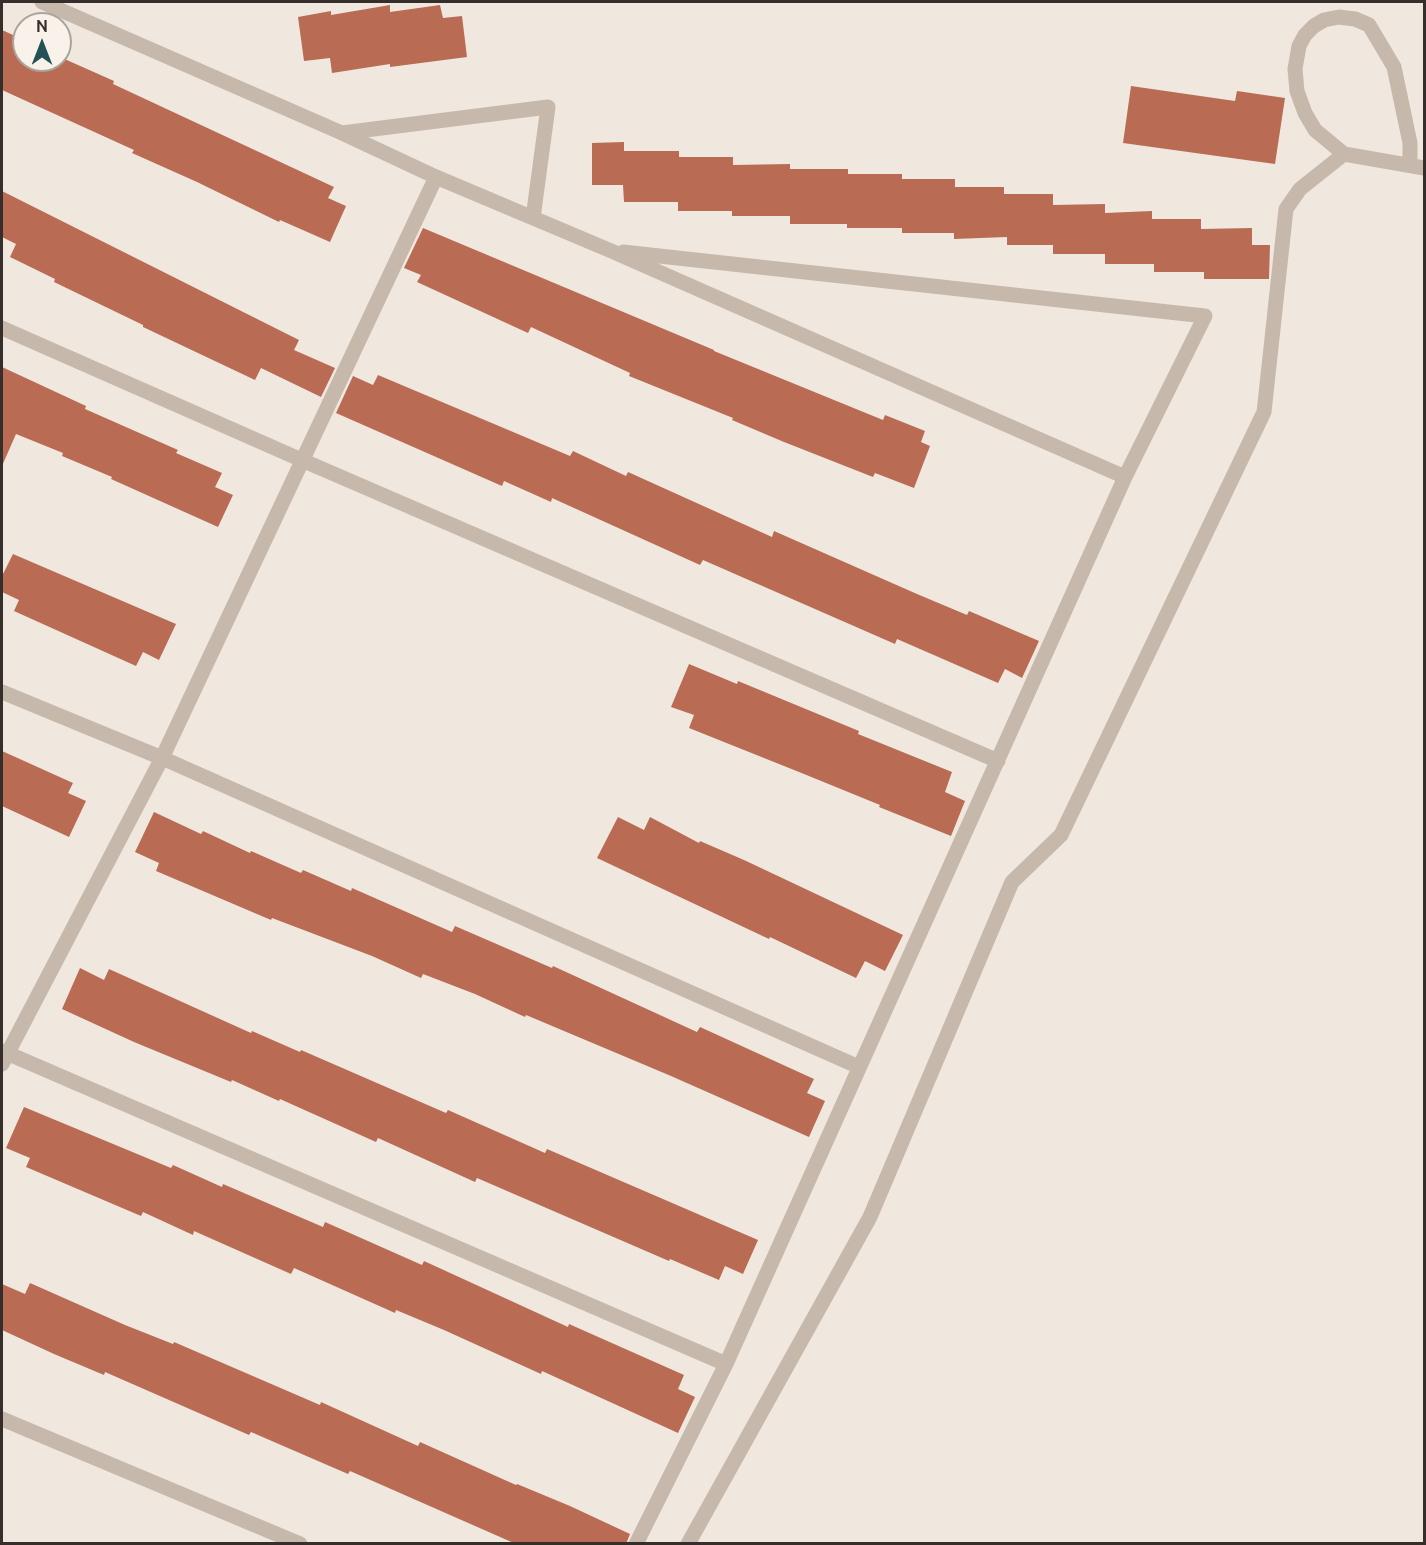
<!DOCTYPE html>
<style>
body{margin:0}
#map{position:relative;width:1426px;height:1545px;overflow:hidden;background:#f0e8df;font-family:Ubuntu,sans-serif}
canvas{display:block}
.frame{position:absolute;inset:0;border:3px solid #362e2a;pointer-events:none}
.north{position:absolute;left:12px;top:12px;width:60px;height:60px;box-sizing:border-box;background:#f8f2eb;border:2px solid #aaa49e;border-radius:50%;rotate:0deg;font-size:16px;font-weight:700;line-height:24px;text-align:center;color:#362e2a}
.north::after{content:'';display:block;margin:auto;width:21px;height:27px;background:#245153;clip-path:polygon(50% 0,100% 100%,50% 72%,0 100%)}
</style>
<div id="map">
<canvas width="1426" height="1545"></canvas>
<div class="frame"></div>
<div class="north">N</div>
</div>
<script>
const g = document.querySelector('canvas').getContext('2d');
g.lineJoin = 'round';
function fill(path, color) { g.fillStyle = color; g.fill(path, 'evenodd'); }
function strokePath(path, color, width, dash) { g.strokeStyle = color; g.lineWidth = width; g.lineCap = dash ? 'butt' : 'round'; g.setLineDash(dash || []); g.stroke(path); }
fill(new Path2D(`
 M 390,5 L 390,12 L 440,5 L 443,18 L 462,16 L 467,57 L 390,67 L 390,64 L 332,73 L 330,58 L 304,61 L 298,17 L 331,11 L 331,15 Z
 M 2,30 L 24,40 L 24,60 L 60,60 L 60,57 L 114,81 L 113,84 L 334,187 L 328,198 L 346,206 L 330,242 L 280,220 L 279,222 L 197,182 L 132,153 L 134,150 L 2,90 Z
 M 1131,86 L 1235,101 L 1237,91 L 1285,98 L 1275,164 L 1123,143 Z
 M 624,142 L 624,151 L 679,151 L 679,157 L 733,157 L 733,165 L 790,164 L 790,169 L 848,169 L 848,174 L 902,174 L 902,179 L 955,179 L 955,187 L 1004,187 L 1004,194 L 1053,194 L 1053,205 L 1105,204 L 1105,213 L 1152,211 L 1152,219 L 1201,219 L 1201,229 L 1252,228 L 1252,245 L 1270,245 L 1269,279 L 1204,279 L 1204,272 L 1154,272 L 1154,264 L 1105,264 L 1105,254 L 1053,254 L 1053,245 L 1007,245 L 1007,237 L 954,239 L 954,233 L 902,233 L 902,228 L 847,228 L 847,224 L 790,224 L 790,216 L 732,216 L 732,211 L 678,211 L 678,202 L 624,202 L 623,185 L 592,185 L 592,143 Z
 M 2,191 L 299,340 L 294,350 L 335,368 L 321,397 L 261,368 L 255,380 L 143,327 L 143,325 L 54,282 L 55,279 L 10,257 L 16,244 L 2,237 Z
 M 423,228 L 714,350 L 714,351 L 883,420 L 885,415 L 925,431 L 921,442 L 930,446 L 914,488 L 875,473 L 873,477 L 784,442 L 732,420 L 733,418 L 629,376 L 630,373 L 531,327 L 528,333 L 417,282 L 421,275 L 404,268 Z
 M 2,367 L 86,406 L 85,409 L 178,450 L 176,453 L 222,473 L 215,487 L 233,495 L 218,527 L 111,479 L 112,477 L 62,456 L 63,453 L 16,434 L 2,466 Z
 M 378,375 L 570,456 L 573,451 L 626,476 L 628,472 L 772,537 L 774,531 L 917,594 L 967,615 L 969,611 L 1039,641 L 1022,678 L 1005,669 L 998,683 L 897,639 L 895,644 L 703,560 L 700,565 L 552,498 L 551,502 L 504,481 L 502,486 L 336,413 L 353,376 L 373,385 Z
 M 13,554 L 176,624 L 159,660 L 143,652 L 136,666 L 14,611 L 19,600 L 2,592 L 2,576 Z
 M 689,664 L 737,684 L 738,681 L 859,731 L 858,734 L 952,772 L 945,792 L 965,801 L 951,836 L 879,807 L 880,805 L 804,774 L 689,728 L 694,715 L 671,707 Z
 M 2,751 L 73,783 L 68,793 L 86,801 L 69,837 L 2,806 Z
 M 154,812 L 201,834 L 203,831 L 250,853 L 251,851 L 301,873 L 303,870 L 351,891 L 352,888 L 452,932 L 455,926 L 552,968 L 553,966 L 697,1032 L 700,1027 L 814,1079 L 807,1093 L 825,1101 L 809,1137 L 671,1076 L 526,1015 L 525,1017 L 475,994 L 423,974 L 421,978 L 372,956 L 272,918 L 271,920 L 156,871 L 159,863 L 135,852 Z
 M 618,817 L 644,830 L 650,817 L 699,843 L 700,841 L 744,860 L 903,935 L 885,971 L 865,961 L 856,978 L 770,937 L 769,939 L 597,858 Z
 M 80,968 L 104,980 L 109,969 L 251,1033 L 252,1031 L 300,1052 L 301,1050 L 446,1113 L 448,1110 L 545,1153 L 547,1149 L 758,1240 L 743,1274 L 725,1266 L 719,1280 L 670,1259 L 669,1261 L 477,1178 L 475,1182 L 378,1138 L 376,1142 L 280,1099 L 279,1101 L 232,1080 L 231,1082 L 134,1042 L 62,1009 Z
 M 24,1107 L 171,1168 L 173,1165 L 222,1187 L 223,1184 L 323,1227 L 325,1222 L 422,1265 L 424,1261 L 568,1327 L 569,1324 L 684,1375 L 678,1389 L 695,1397 L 678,1433 L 542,1371 L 541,1374 L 444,1330 L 396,1310 L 395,1313 L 294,1268 L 291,1274 L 194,1231 L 193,1235 L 143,1212 L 141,1216 L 26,1167 L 30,1158 L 6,1148 Z
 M 30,1283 L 125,1325 L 173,1344 L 174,1342 L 320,1405 L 321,1402 L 418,1446 L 420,1442 L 516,1485 L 517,1484 L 570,1506 L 630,1534 L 626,1544 L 516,1544 L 350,1471 L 348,1474 L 251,1432 L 249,1435 L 105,1372 L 104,1375 L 54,1354 L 2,1330 L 2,1284 L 25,1294 Z`), '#b96b54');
strokePath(new Path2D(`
 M 342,133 L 548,107 L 533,218
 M 623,252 L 1205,316 L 1125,477
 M 2,328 L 304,461 L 998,761
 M 2,692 L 162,758 L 859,1067
 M 2,1051 L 726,1364 L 1125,477 L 609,250 L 436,177 L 342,133 L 42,2
 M 2,1064 L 162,758 L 436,177
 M 2,1419 L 300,1544
 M 636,1544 L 726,1364`), '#c7b8ac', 15);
strokePath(new Path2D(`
 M 1410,165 L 1410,143 L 1394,67 L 1369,25 L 1355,19 L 1339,17 L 1324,20 L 1314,26 L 1305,35 L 1299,46 L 1295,69 L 1297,91 L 1305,113 L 1315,130 L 1344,154 L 1424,168
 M 688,1544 L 870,1217 L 1012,882 L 1061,835 L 1264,412 L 1286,209 L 1300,189 L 1344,154`), '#c7b8ac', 15);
</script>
